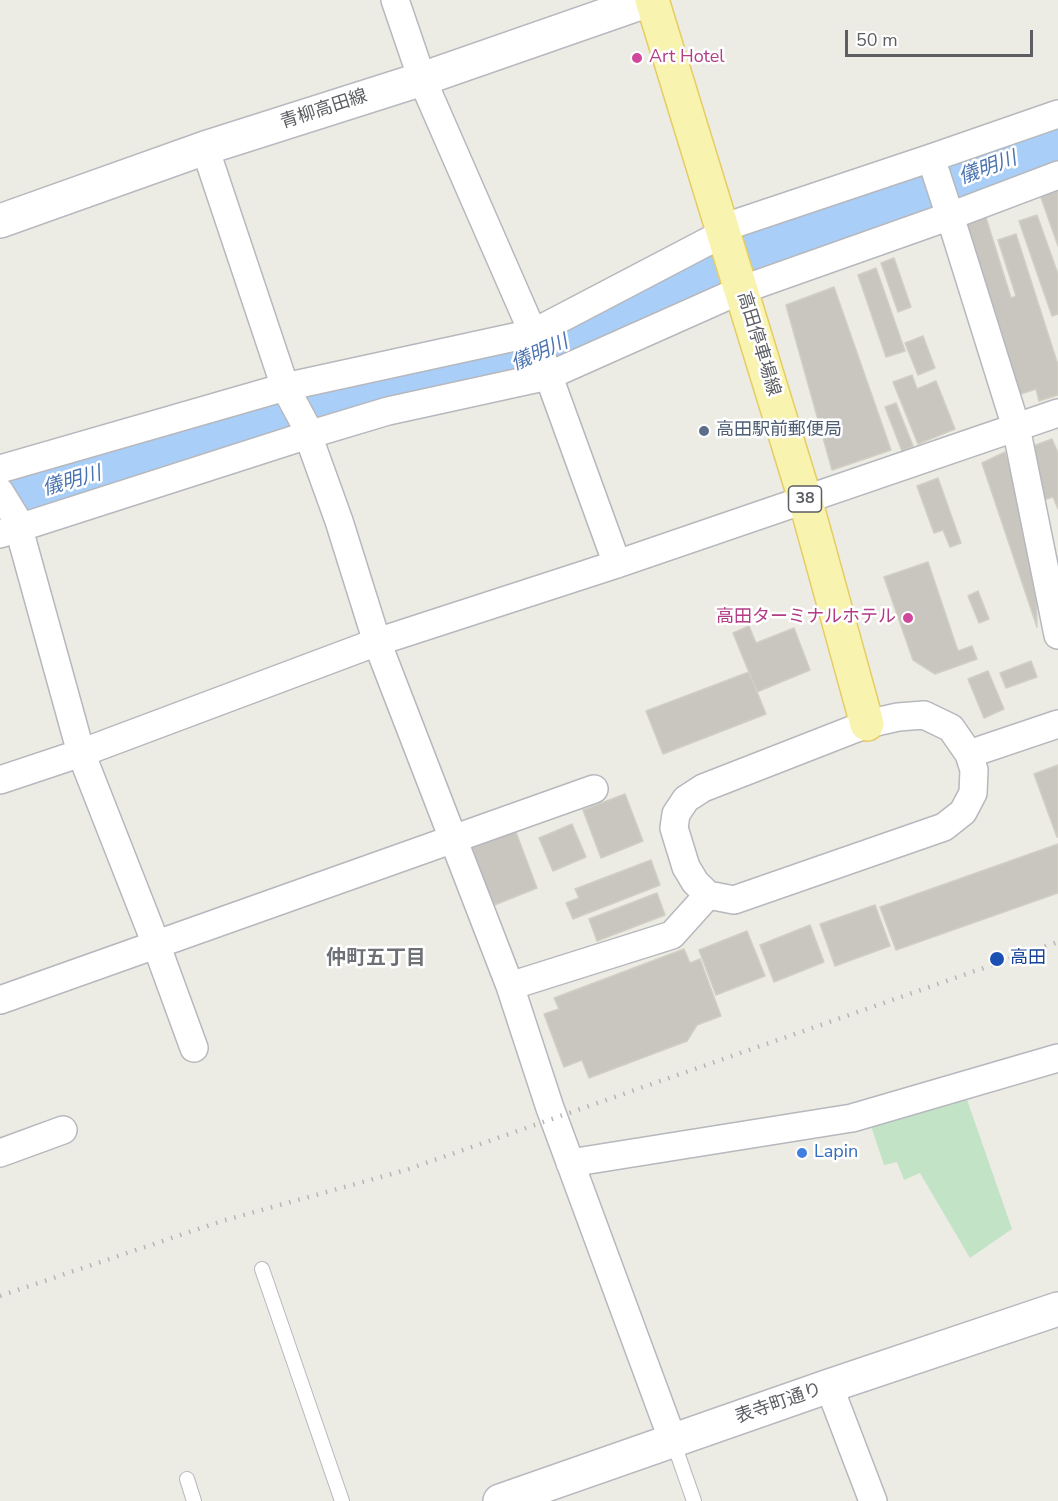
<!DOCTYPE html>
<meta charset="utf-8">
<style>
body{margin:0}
#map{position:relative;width:1058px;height:1501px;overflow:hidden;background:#edece4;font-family:"Nunito Sans",sans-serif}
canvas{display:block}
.scale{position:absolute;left:845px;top:30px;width:188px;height:27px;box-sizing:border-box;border:3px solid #5c5e63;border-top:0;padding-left:8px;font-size:18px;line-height:21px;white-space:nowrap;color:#5c5e63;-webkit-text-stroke:4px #fff;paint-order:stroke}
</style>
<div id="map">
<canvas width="1058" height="1501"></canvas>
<div class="scale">50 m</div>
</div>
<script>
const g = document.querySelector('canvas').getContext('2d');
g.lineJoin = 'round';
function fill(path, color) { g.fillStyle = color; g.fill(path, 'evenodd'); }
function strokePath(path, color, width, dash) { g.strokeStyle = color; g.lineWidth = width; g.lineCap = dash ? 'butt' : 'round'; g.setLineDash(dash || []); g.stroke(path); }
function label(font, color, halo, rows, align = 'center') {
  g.font = font + ' "Nunito Sans","Noto Sans JP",sans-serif'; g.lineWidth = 5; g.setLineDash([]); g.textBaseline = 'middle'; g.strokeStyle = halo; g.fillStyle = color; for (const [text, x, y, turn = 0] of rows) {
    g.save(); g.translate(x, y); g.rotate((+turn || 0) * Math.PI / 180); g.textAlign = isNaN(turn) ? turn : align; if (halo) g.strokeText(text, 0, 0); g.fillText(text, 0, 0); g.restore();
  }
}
fill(new Path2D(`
 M 964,1091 L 1012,1229 L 970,1258 L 920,1173 L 904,1180 L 897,1162 L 884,1165 L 870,1123 Z`), '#c2e3c5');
strokePath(new Path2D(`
 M 0,499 L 55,489 L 262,422 L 517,367 L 717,267 L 1058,144`), '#a9cff8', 45);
const building = new Path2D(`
 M 1058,182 L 1058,246 L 1038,189 Z
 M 983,208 L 1011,298 L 1016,296 L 998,240 L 1016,234 L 1058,365 L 1058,395 L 1039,401 L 1036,389 L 1018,395 L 960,215 Z
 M 1037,215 L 1058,274 L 1058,314 L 1052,316 L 1019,221 Z
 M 894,258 L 911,307 L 898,312 L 881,263 Z
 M 876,268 L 905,351 L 886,357 L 858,275 Z
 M 834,287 L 891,450 L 832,470 L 786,305 Z
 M 923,336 L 935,368 L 918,375 L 905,343 Z
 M 912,375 L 917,389 L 936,381 L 955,429 L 918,444 L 893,382 Z
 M 896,403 L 913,446 L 902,451 L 885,407 Z
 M 1052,439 L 1058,453 L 1058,509 L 1053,497 L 1044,500 L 1025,449 Z
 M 1005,452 L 1035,538 L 1037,627 L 982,463 Z
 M 938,478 L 961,543 L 950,547 L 943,530 L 934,533 L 917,486 Z
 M 928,562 L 958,651 L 972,646 L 977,659 L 935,674 L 913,660 L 884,577 Z
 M 978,591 L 989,619 L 979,623 L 968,596 Z
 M 749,626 L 756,643 L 794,628 L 810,670 L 757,692 L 733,633 Z
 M 1031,661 L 1037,677 L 1006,688 L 1000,673 Z
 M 988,671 L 1004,709 L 984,718 L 968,679 Z
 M 749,672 L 766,714 L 663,754 L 646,711 Z
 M 1058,765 L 1058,837 L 1057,837 L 1034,774 Z
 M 625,794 L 643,841 L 601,858 L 583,810 Z
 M 572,824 L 586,857 L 553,871 L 539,838 Z
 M 514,827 L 537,888 L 492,906 L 468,845 Z
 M 1058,844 L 1058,893 L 896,950 L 880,907 Z
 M 651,860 L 660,885 L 573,919 L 566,903 L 579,898 L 575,889 Z
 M 657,893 L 665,915 L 597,941 L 589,919 Z
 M 875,905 L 890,946 L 835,966 L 820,924 Z
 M 810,925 L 824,962 L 774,982 L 760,945 Z
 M 747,931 L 765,976 L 716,995 L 699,950 Z
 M 684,949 L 690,963 L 700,959 L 721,1016 L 697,1025 L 687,1041 L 589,1078 L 582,1060 L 564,1067 L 544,1014 L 559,1009 L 554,998 Z`);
fill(building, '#c9c6c0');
strokePath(building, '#d1cec3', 1.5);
const lane = new Path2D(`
 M 262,1269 L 342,1501
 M 673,1441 L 694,1501
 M 187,1479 L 194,1501`);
const street = new Path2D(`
 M 395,0 L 422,79 L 533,333 L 617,564
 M 205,148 L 285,387 L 306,426 L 308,435 L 339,521 L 377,642 L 510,986 L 550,1108 L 673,1441
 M 931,158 L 950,216 L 1016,427 L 1058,635
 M 722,228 L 931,158 L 1058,114
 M 0,469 L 285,387 L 533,333 L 724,233
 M 0,492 L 16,518 L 19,529 L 81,753 L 156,944 L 194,1048
 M 0,534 L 308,435 L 388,411 L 548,376 L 741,290 L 950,216 L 1058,175
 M 924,715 L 951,728 L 969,754 L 974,770 L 973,793 L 963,812 L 944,827 L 734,900 L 708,895 L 695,882 L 686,867 L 674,828 L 676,814 L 686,799 L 703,788 L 867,724 L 898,717 Z
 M 969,754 L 1058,724
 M 0,780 L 81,753 L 377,642 L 617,564 L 1058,413
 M 510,986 L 672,935 L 708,895
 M 0,1000 L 594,789
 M 0,1153 L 63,1130
 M 570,1163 L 852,1118 L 1058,1058
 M 829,1386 L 873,1501`);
const secondary = new Path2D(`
 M 0,221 L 205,148 L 422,79 L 649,0
 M 500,1501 L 829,1386 L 1058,1309`);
const primary = new Path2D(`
 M 652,0 L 805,499 L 867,724`);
strokePath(lane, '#b6b8bd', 16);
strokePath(street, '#b6b8bd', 30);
strokePath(secondary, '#b7b9bf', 36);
strokePath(primary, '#e5cc64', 36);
strokePath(lane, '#fff', 14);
strokePath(street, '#fff', 27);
strokePath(secondary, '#fff', 33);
strokePath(primary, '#f8f3ae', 33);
strokePath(new Path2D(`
 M 0,1296 L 222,1221 L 406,1170 L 1058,942`), '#b4b5b5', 4.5, [1.5, 8]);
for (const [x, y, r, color] of [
 [637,58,6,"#d1479c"],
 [704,431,6,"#5c6f8a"],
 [908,618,6,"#d1479c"],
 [997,959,8,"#1a4fb4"],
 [802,1153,6,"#3f7fe0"]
]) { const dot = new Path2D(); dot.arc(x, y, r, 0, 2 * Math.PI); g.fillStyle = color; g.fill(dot); strokePath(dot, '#fff', 2); }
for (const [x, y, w] of [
 [805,499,33]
]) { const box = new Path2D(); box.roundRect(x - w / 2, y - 13, w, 26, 4.5); g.fillStyle = '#fff'; g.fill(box); strokePath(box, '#5c5e63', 1.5); }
label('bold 16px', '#5c5e63', null, [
 ["38",805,499]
]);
label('18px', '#b23c85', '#fff', [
 ["Art Hotel",649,58],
 ["高田ターミナルホテル",896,618,"right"]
], 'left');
label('18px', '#5c5e63', '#fff', [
 ["青柳高田線",324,110,-18],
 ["高田停車場線",758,344,73],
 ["表寺町通り",779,1404,-19]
]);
label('18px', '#4e5e75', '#fff', [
 ["高田駅前郵便局",716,431]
], 'left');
label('18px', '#164399', '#fff', [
 ["高田",1010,959]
], 'left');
label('18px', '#366cbe', '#fff', [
 ["Lapin",814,1153]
], 'left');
label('italic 20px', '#4b74b1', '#fff', [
 ["儀明川",988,169,-20],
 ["儀明川",540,354,-24],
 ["儀明川",72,482,-16]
]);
label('bold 20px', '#6d7075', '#fff', [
 ["仲町五丁目",376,959]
]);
</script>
